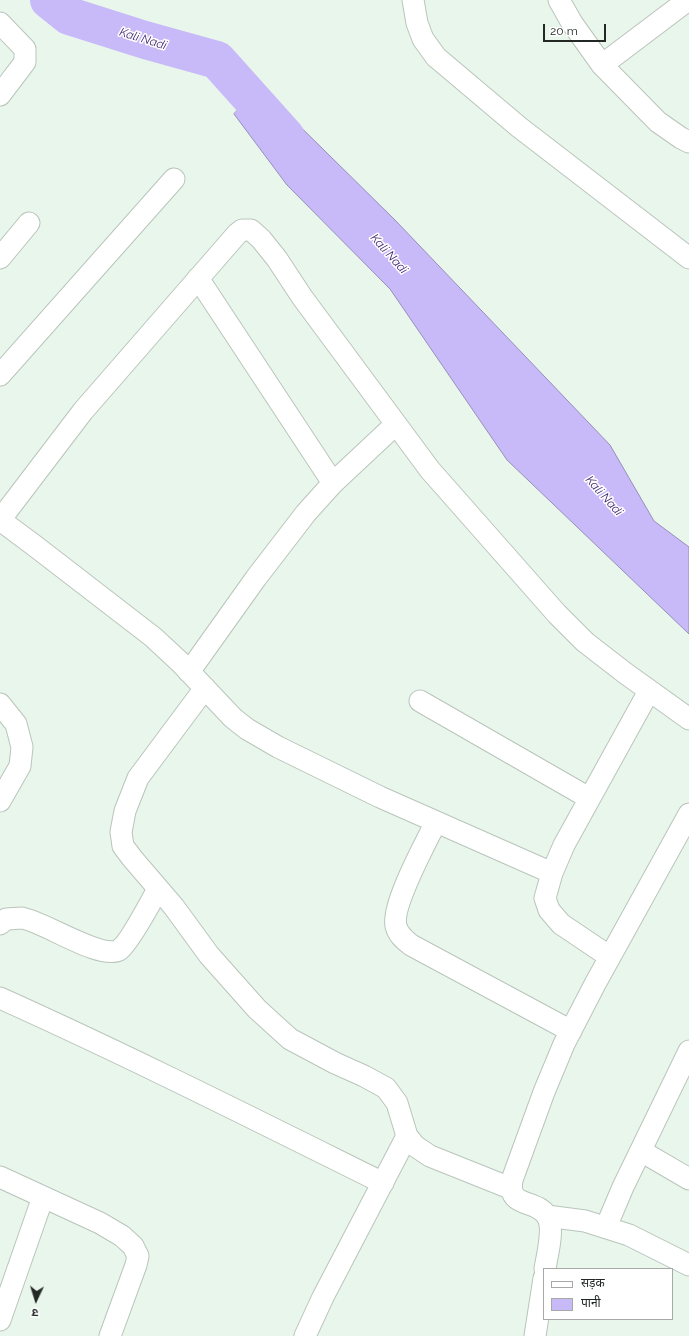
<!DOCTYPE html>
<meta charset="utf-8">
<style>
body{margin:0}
#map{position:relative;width:689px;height:1336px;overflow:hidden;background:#e9f6ec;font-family:Raleway,"Noto Sans Devanagari",sans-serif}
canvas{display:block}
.legend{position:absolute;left:543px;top:1268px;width:130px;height:52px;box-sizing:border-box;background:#fff;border:1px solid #a7a9a7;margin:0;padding:5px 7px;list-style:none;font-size:12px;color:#232824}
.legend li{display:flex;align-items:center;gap:8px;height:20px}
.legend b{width:20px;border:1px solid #a7a9a7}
.north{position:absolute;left:16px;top:1280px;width:40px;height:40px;-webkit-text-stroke:3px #fff;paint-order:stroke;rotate:184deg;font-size:11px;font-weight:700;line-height:16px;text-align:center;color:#232824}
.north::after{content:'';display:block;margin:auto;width:14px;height:18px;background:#232824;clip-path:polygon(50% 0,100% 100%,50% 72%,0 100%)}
.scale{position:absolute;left:543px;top:24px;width:63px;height:18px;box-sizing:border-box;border:2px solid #232824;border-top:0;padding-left:5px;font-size:12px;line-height:14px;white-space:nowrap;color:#232824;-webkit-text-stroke:3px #fff;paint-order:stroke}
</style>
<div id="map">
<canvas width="689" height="1336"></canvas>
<ul class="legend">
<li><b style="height:5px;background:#fff"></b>सड़क</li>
<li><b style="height:11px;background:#c8baf9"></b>पानी</li>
</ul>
<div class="north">उ</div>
<div class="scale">20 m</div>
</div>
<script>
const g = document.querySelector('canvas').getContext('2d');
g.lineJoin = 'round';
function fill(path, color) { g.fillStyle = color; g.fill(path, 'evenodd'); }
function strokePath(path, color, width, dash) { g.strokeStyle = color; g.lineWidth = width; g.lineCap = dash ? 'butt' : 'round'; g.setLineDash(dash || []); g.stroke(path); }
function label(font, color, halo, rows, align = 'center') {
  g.font = font + ' Raleway,sans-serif'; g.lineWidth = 3; g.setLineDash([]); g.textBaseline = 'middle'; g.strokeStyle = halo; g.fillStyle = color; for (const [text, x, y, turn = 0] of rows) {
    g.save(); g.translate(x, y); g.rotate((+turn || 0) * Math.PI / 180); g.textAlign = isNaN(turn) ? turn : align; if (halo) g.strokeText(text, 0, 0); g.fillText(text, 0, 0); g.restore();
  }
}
const water = new Path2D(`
 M 261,88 L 395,220 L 610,445 L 654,521 L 689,547 L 689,634 L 507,460 L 390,289 L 287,185 L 234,114 Z`);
fill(water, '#c8baf9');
strokePath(water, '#968eb9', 1);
strokePath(new Path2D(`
 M 49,0 L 69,16 L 145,40 L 217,60 L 286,137`), '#c8baf9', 38);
const street = new Path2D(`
 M 413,0 L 417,23 L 423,39 L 436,57 L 519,127 L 689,258
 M 559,0 L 572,23 L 602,65 L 658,122 L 681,138 L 689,142
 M 0,23 L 25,49 L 25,62 L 0,95
 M 602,65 L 688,0
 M 0,258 L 29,223
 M 198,278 L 333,483
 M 0,375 L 174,179
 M 0,520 L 83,411 L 237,234 L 242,230 L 251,230 L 261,239 L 277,259 L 302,297 L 430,470 L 557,614 L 585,642 L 625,673 L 689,719
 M 0,520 L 35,546 L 153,637 L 181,663 L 233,718 L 247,729 L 278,747 L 380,797 L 552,873
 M 189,672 L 256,578 L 306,513 L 333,483 L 396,424
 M 205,688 L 138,778 L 125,811 L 121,832 L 123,846 L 132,858 L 174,907 L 209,955 L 257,1009 L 290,1039 L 335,1063 L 364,1076 L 386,1088 L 397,1103 L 407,1136 L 415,1146 L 430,1156 L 510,1188
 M 420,701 L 589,798
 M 0,704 L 16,724 L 22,747 L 20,766 L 0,801
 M 436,822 C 426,842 391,906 396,926 C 398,935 405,940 411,945 L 571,1031
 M 0,924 L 6,919 C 11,919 17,918 22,918 C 45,922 100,960 119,950 C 128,945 152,900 158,889
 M 610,957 L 561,924 L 549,910 L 545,898 L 552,873 L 564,845 L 649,691
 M 0,998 C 129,1056 256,1120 383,1183
 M 641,1151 L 689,1179
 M 0,1177 L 100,1223 L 122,1236 L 133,1246 L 138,1256 L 136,1265 L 110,1336
 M 547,1216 L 585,1221 L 629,1235 L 689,1265
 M 606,1227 L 623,1187 L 689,1051
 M 545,1269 C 547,1255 555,1228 547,1216 C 536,1198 507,1209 512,1180 L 544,1092 L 564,1044 L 595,984 L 689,814
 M 0,1320 L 43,1197
 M 305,1336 L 323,1297 L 407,1136
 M 535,1336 L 544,1278`);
strokePath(street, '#b9c5bb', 23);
strokePath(street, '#fff', 21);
label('italic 12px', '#422a72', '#fff', [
 ["Kali Nadi",143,39,17],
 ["Kali Nadi",389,254,48],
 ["Kali Nadi",604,496,48]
]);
</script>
